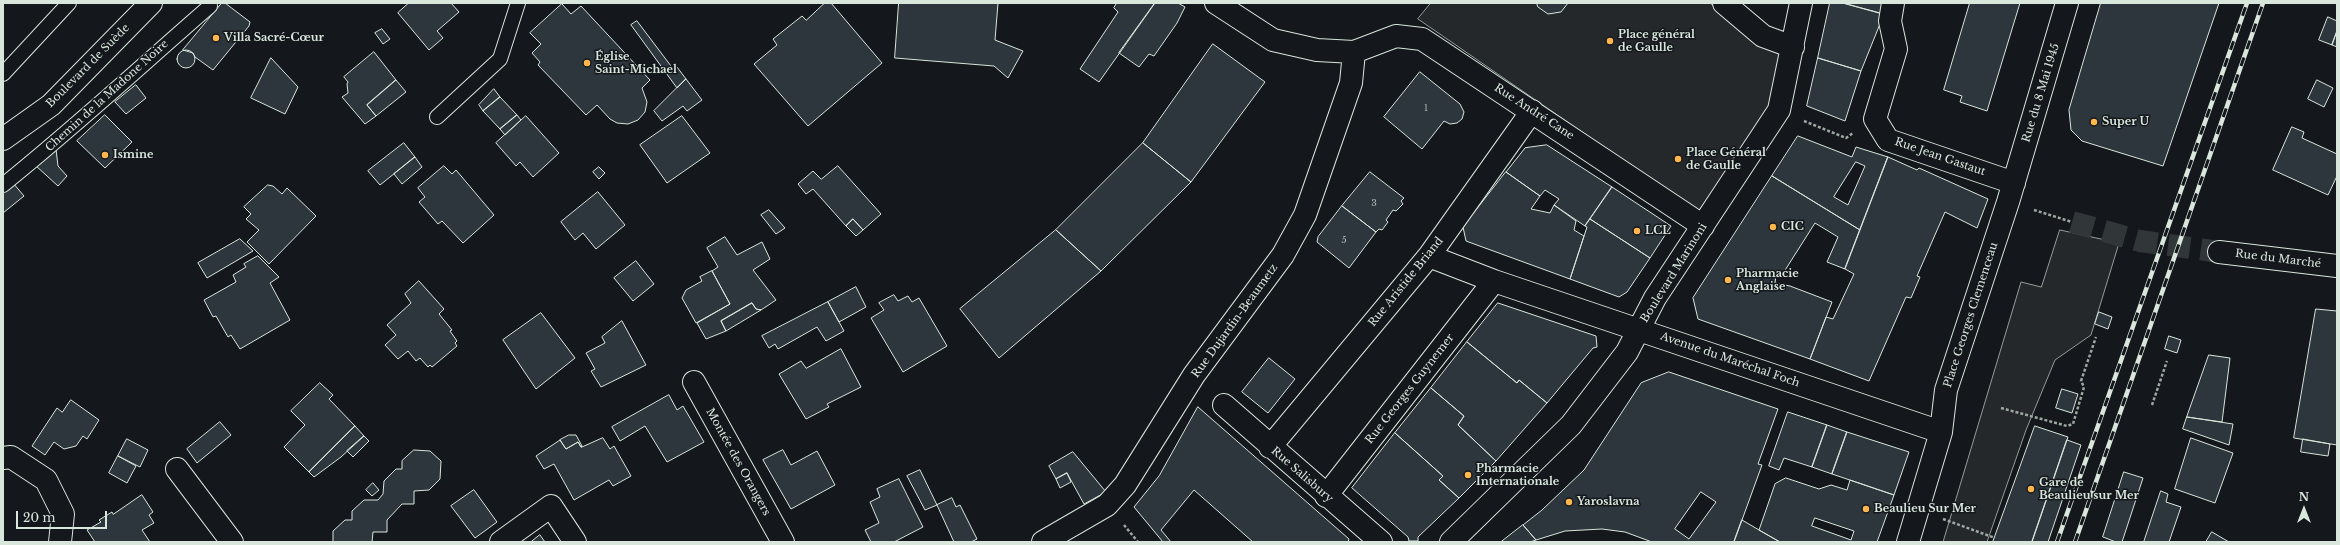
<!DOCTYPE html>
<meta charset="utf-8">
<style>
body{margin:0}
#map{position:relative;width:2340px;height:545px;overflow:hidden;background:#14181c;font-family:"Libre Baskerville",serif}
canvas{display:block}
.frame{position:absolute;inset:0;border:4px solid #d8e6dc;pointer-events:none}
.north{position:absolute;left:2284px;top:489px;width:40px;height:40px;-webkit-text-stroke:3px #14181c;paint-order:stroke;rotate:0deg;font-size:11px;font-weight:700;line-height:16px;text-align:center;color:#d8e6dc}
.north::after{content:'';display:block;margin:auto;width:14px;height:18px;background:#d8e6dc;clip-path:polygon(50% 0,100% 100%,50% 72%,0 100%)}
.scale{position:absolute;left:16px;top:511px;width:91px;height:18px;box-sizing:border-box;border:2px solid #d8e6dc;border-top:0;padding-left:5px;font-size:12px;line-height:14px;white-space:nowrap;color:#d8e6dc;-webkit-text-stroke:3px #14181c;paint-order:stroke}
</style>
<div id="map">
<canvas width="2340" height="545"></canvas>
<div class="frame"></div>
<div class="north">N</div>
<div class="scale">20 m</div>
</div>
<script>
const g = document.querySelector('canvas').getContext('2d');
g.lineJoin = 'round';
function fill(path, color) { g.fillStyle = color; g.fill(path, 'evenodd'); }
function strokePath(path, color, width, dash) { g.strokeStyle = color; g.lineWidth = width; g.lineCap = dash ? 'butt' : 'round'; g.setLineDash(dash || []); g.stroke(path); }
function label(font, color, halo, rows, align = 'center') {
  g.font = font + ' "Libre Baskerville",serif'; g.lineWidth = 3; g.setLineDash([]); g.textBaseline = 'middle'; g.strokeStyle = halo; g.fillStyle = color; for (const [text, x, y, turn = 0] of rows) {
    g.save(); g.translate(x, y); g.rotate((+turn || 0) * Math.PI / 180); g.textAlign = isNaN(turn) ? turn : align; if (halo) g.strokeText(text, 0, 0); g.fillText(text, 0, 0); g.restore();
  }
}
const parking = new Path2D(`
 M 1431,3 L 1710,3 L 1754,42 L 1785,55 L 1772,105 L 1698,212 L 1418,19 Z
 M 2060,230 L 2119,243 L 2091,335 L 2055,360 L 2026,430 L 1987,542 L 1943,542 L 2021,282 L 2041,287 Z`);
fill(parking, '#24282b');
strokePath(parking, '#939e99', 1);
const building = new Path2D(`
 M 222,3 L 225,3 L 250,22 L 249,26 L 213,70 L 195,57 L 193,53 L 183,50 Z
 M 409,3 L 451,3 L 459,12 L 437,31 L 443,38 L 429,50 L 398,13 Z
 M 825,3 L 831,3 L 882,63 L 808,126 L 754,64 L 777,45 L 773,39 L 802,16 L 806,20 Z
 M 899,3 L 998,3 L 995,40 L 1023,51 L 1008,78 L 994,66 L 895,58 Z
 M 1117,3 L 1155,3 L 1099,82 L 1080,69 L 1118,12 L 1114,8 Z
 M 1155,3 L 1178,3 L 1185,7 L 1177,23 L 1154,56 L 1149,54 L 1139,67 L 1119,53 Z
 M 1537,3 L 1568,3 L 1561,12 L 1548,14 L 1538,7 Z
 M 1830,3 L 1843,3 L 1884,14 L 1861,71 L 1818,58 Z
 M 1843,3 L 1886,3 L 1884,14 Z
 M 1970,3 L 2020,3 L 1987,111 L 1960,102 L 1962,96 L 1944,90 Z
 M 2101,3 L 2219,3 L 2163,166 L 2082,141 L 2071,130 L 2069,110 Z
 M 562,4 L 571,14 L 581,6 L 650,80 L 642,88 L 647,102 L 645,112 L 638,120 L 628,124 L 617,123 L 610,119 L 597,105 L 586,115 L 538,65 L 540,62 L 532,53 L 541,44 L 530,33 Z
 M 2328,17 L 2337,21 L 2337,31 L 2332,45 L 2319,40 Z
 M 637,21 L 674,70 L 677,67 L 686,79 L 677,88 L 631,25 Z
 M 382,29 L 390,39 L 383,44 L 375,33 Z
 M 2337,31 L 2337,47 L 2332,45 Z
 M 1213,44 L 1265,82 L 1191,182 L 1143,143 Z
 M177 59a9 9 0 1 1 18 0a9 9 0 1 1-18 0Z
 M 374,52 L 396,80 L 367,105 L 376,116 L 365,124 L 342,97 L 348,93 L 347,84 L 348,82 L 344,77 Z
 M 271,58 L 298,87 L 285,114 L 251,98 Z
 M 1818,58 L 1861,71 L 1845,121 L 1807,106 Z
 M 1420,72 L 1460,104 L 1464,112 L 1462,119 L 1457,123 L 1450,124 L 1444,121 L 1422,149 L 1384,117 Z
 M 686,79 L 702,100 L 687,111 L 683,106 L 662,121 L 654,111 Z
 M 396,80 L 406,92 L 376,116 L 367,105 Z
 M 2317,80 L 2333,88 L 2324,107 L 2308,99 Z
 M 136,85 L 146,98 L 126,114 L 115,102 Z
 M 494,89 L 500,97 L 483,111 L 479,105 Z
 M 500,97 L 517,115 L 500,129 L 483,111 Z
 M 105,115 L 132,142 L 105,168 L 77,141 Z
 M 517,115 L 521,120 L 505,135 L 500,129 Z
 M 526,116 L 559,153 L 533,177 L 520,162 L 516,166 L 496,143 Z
 M 682,116 L 710,153 L 667,183 L 640,145 Z
 M 2292,127 L 2304,132 L 2302,138 L 2337,154 L 2337,176 L 2328,195 L 2273,170 Z
 M 1798,136 L 1852,157 L 1856,147 L 1888,157 L 1860,230 L 1772,176 ZM 1856,162 L 1865,166 L 1848,205 L 1834,197 Z
 M 404,143 L 415,157 L 380,185 L 368,171 Z
 M 1143,143 L 1191,182 L 1101,271 L 1056,230 Z
 M 1547,145 L 1612,187 L 1585,226 L 1554,205 L 1559,199 L 1545,190 L 1540,196 L 1506,172 L 1525,148 Z
 M 56,149 L 58,166 L 67,176 L 58,186 L 35,165 Z
 M 415,157 L 422,167 L 402,184 L 394,174 Z
 M 1888,157 L 1917,170 L 1919,168 L 1988,199 L 1977,228 L 1945,212 L 1917,276 L 1920,277 L 1911,298 L 1906,297 L 1869,381 L 1810,359 L 1826,317 L 1833,319 L 1854,274 L 1845,269 Z
 M 444,166 L 452,174 L 456,170 L 494,215 L 463,243 L 442,221 L 438,224 L 419,202 L 425,197 L 418,188 Z
 M 838,166 L 881,214 L 863,230 L 853,219 L 846,226 L 813,189 L 806,194 L 798,184 L 813,171 L 821,179 Z
 M 599,167 L 605,173 L 599,179 L 593,172 Z
 M 1370,172 L 1404,198 L 1401,201 L 1403,204 L 1396,211 L 1393,210 L 1386,220 L 1388,222 L 1382,230 L 1379,229 L 1376,232 L 1342,206 Z
 M 1506,172 L 1540,196 L 1531,209 L 1550,213 L 1554,205 L 1576,221 L 1574,230 L 1584,236 L 1570,279 L 1466,241 L 1463,227 Z
 M 1772,176 L 1860,230 L 1845,269 L 1827,262 L 1838,237 L 1815,223 L 1782,275 L 1776,275 L 1775,283 L 1790,286 L 1832,302 L 1810,359 L 1698,319 L 1693,298 Z
 M 13,183 L 24,196 L 3,213 L 3,190 Z
 M 268,185 L 273,186 L 282,194 L 287,188 L 316,216 L 269,264 L 247,242 L 259,230 L 246,219 L 251,214 L 244,207 Z
 M 1612,187 L 1671,226 L 1650,258 L 1590,219 Z
 M 598,192 L 625,225 L 596,249 L 583,233 L 575,240 L 561,222 Z
 M 1342,206 L 1376,232 L 1349,268 L 1317,242 L 1318,237 Z
 M 769,210 L 785,228 L 776,234 L 761,215 Z
 M 853,219 L 863,230 L 856,236 L 846,226 Z
 M 1590,219 L 1650,258 L 1627,292 L 1619,297 L 1570,279 L 1587,227 L 1585,226 Z
 M 1056,230 L 1101,271 L 999,358 L 960,309 Z
 M 725,237 L 737,255 L 762,242 L 770,259 L 753,270 L 776,300 L 761,310 L 756,309 L 752,303 L 721,321 L 726,331 L 706,339 L 697,323 L 730,304 L 712,271 L 718,267 L 707,248 Z
 M 240,239 L 253,251 L 207,278 L 198,263 Z
 M 258,256 L 279,277 L 270,283 L 290,320 L 240,349 L 231,335 L 228,337 L 216,316 L 213,317 L 204,300 L 236,282 L 233,275 L 246,267 L 244,264 Z
 M 636,261 L 654,284 L 633,301 L 614,278 Z
 M 712,271 L 730,304 L 696,323 L 682,298 L 686,290 L 702,281 L 700,277 Z
 M 419,281 L 444,309 L 439,314 L 452,330 L 450,331 L 457,341 L 455,343 L 457,346 L 432,367 L 430,365 L 428,367 L 420,358 L 416,361 L 408,351 L 398,359 L 385,345 L 396,335 L 387,325 L 411,303 L 405,294 Z
 M 856,287 L 866,307 L 839,322 L 828,302 Z
 M 894,295 L 898,301 L 908,296 L 912,302 L 919,298 L 947,346 L 903,372 L 871,318 L 884,310 L 879,303 Z
 M 828,302 L 844,331 L 826,341 L 817,327 L 778,349 L 775,344 L 769,348 L 762,336 Z
 M 752,303 L 756,309 L 761,310 L 726,331 L 721,321 Z
 M 1498,303 L 1596,336 L 1597,347 L 1593,348 L 1547,403 L 1519,380 L 1517,383 L 1467,342 Z
 M 2316,309 L 2337,311 L 2337,445 L 2294,438 Z
 M 2099,312 L 2112,317 L 2108,329 L 2095,324 Z
 M 541,313 L 575,358 L 536,389 L 503,340 Z
 M 622,321 L 646,365 L 601,387 L 591,371 L 595,369 L 586,353 L 605,343 L 602,337 Z
 M 2169,336 L 2181,340 L 2177,353 L 2165,349 Z
 M 1467,342 L 1517,383 L 1519,380 L 1547,403 L 1496,461 L 1458,425 L 1464,416 L 1431,388 Z
 M 841,349 L 861,387 L 827,404 L 829,407 L 806,419 L 779,374 L 801,361 L 806,368 Z
 M 2209,355 L 2230,358 L 2222,422 L 2187,417 Z
 M 1269,358 L 1295,379 L 1268,413 L 1242,392 Z
 M 1669,372 L 1778,409 L 1758,464 L 1762,465 L 1734,542 L 1652,542 L 1625,532 L 1602,529 L 1565,531 L 1536,540 L 1523,525 L 1542,510 L 1584,470 L 1641,383 ZM 1701,492 L 1716,502 L 1689,539 L 1675,529 Z
 M 320,383 L 333,395 L 329,399 L 355,426 L 309,472 L 284,447 L 305,425 L 291,411 Z
 M 1431,388 L 1464,416 L 1458,425 L 1496,461 L 1459,498 L 1439,480 L 1443,476 L 1395,433 Z
 M 2062,389 L 2078,394 L 2072,413 L 2056,408 Z
 M 669,395 L 677,410 L 683,406 L 704,442 L 667,462 L 645,426 L 620,441 L 612,427 Z
 M 71,400 L 99,420 L 87,439 L 83,436 L 76,446 L 64,449 L 54,442 L 45,455 L 32,446 L 57,408 L 62,412 Z
 M 1198,407 L 1349,539 L 1348,542 L 1253,542 L 1194,490 L 1161,530 L 1171,542 L 1163,542 L 1134,507 L 1159,476 Z
 M 1788,412 L 1827,425 L 1812,467 L 1784,458 L 1779,470 L 1769,466 Z
 M 2187,417 L 2233,424 L 2229,445 L 2183,429 Z
 M 220,422 L 231,435 L 197,463 L 187,449 Z
 M 1827,425 L 1847,432 L 1832,474 L 1812,467 Z
 M 355,426 L 364,436 L 341,457 L 314,477 L 309,472 Z
 M 2035,426 L 2068,437 L 2032,542 L 1993,542 Z
 M 1847,432 L 1909,452 L 1894,495 L 1832,474 Z
 M 1395,433 L 1443,476 L 1439,480 L 1459,498 L 1418,537 L 1418,541 L 1409,541 L 1408,537 L 1352,488 Z
 M 569,435 L 576,435 L 582,446 L 581,447 L 578,442 L 566,449 L 560,440 Z
 M 364,436 L 369,441 L 353,457 L 347,451 Z
 M 603,438 L 610,449 L 614,446 L 631,476 L 613,486 L 609,480 L 574,500 L 554,464 L 544,469 L 536,456 L 560,440 L 566,449 L 578,442 L 581,447 Z
 M 2191,438 L 2233,453 L 2215,503 L 2175,489 Z
 M 127,439 L 148,450 L 140,467 L 118,456 Z
 M 2303,439 L 2330,444 L 2328,456 L 2301,452 Z
 M 2067,440 L 2081,445 L 2048,542 L 2032,542 Z
 M 414,450 L 430,451 L 441,461 L 440,479 L 429,490 L 414,491 L 414,504 L 402,504 L 387,520 L 387,532 L 373,532 L 372,542 L 333,542 L 333,531 L 345,520 L 352,520 L 352,511 L 364,500 L 378,500 L 383,494 L 384,481 L 396,469 L 402,469 L 402,461 Z
 M 783,450 L 791,465 L 817,451 L 835,485 L 791,509 L 763,460 Z
 M 1073,452 L 1106,492 L 1084,504 L 1067,473 L 1056,479 L 1049,466 Z
 M 118,456 L 136,466 L 127,483 L 109,473 Z
 M 920,470 L 937,505 L 925,510 L 907,476 Z
 M 2124,472 L 2143,478 L 2122,542 L 2116,542 L 2103,537 Z
 M 1067,473 L 1071,482 L 1060,488 L 1056,479 Z
 M 1786,478 L 1819,489 L 1831,485 L 1847,490 L 1850,480 L 1894,495 L 1877,542 L 1780,542 L 1759,530 L 1775,484 ZM 1815,518 L 1854,531 L 1851,540 L 1812,526 Z
 M 899,479 L 923,527 L 894,542 L 871,542 L 865,530 L 879,523 L 870,502 L 880,497 L 877,489 Z
 M 373,483 L 379,490 L 372,496 L 366,490 Z
 M 474,490 L 497,522 L 475,538 L 451,506 Z
 M 2161,491 L 2168,494 L 2166,502 L 2181,507 L 2169,542 L 2144,542 Z
 M 142,495 L 153,512 L 149,515 L 154,523 L 142,530 L 150,542 L 95,542 L 87,530 L 101,522 L 99,520 L 112,512 L 113,514 Z
 M 952,498 L 956,507 L 960,505 L 977,539 L 971,542 L 954,542 L 937,505 Z
 M 1742,520 L 1759,530 L 1780,542 L 1734,542 Z
 M 1523,525 L 1536,540 L 1530,542 L 1501,542 Z
 M 2212,532 L 2229,542 L 2206,542 Z
 M 540,535 L 545,542 L 531,542 Z`);
fill(building, '#2c363c');
strokePath(building, '#d8e6dc', 1);
strokePath(new Path2D(`
 M 2072,222 L 2140,241 L 2219,252`), '#313739', 22, [22, 11]);
const lane = new Path2D(`
 M 3,74 L 69,3
 M 437,117 L 500,59 L 518,3
 M 3,185 C 74,128 141,66 210,6`);
const street = new Path2D(`
 M 1216,3 L 1273,40 L 1317,50 L 1354,52 L 1396,36 L 1422,39 L 1703,226
 M 1724,3 L 1763,36 L 1793,47
 M 1893,3 L 1890,21 L 1896,49 L 1875,119 L 1888,140 L 2014,183
 M 3,139 L 51,105 L 151,3
 M 2219,252 L 2337,266
 M 1429,256 L 1494,281 L 1941,432
 M 694,382 L 783,542
 M 1224,405 L 1381,542
 M 1270,447 L 1429,256 L 1532,111
 M 3,458 L 11,457 L 46,480 L 63,514 L 60,542
 M 177,469 L 232,542
 M 1326,496 L 1494,281
 M 501,542 L 551,506 L 575,542
 M 1043,542 L 1107,505 L 1125,485 L 1194,375 L 1283,255 L 1305,215 L 1351,83 L 1354,52
 M 1451,542 L 1571,425 L 1627,352 L 1655,298 L 1779,110 L 1801,3
 M 1908,542 L 1941,432 L 1946,390 L 2008,202 L 2067,3`);
strokePath(lane, '#d8e6dc', 16);
strokePath(street, '#d8e6dc', 24);
strokePath(new Path2D(`
 M 1804,121 L 1846,138 L 1853,133
 M 2034,210 L 2072,222
 M 2152,405 L 2167,361
 M 2001,408 L 2067,426 L 2073,424 L 2084,387 L 2081,381 L 2096,337
 M 1943,519 L 1995,538
 M 1124,525 L 1138,542`), '#9da8a2', 2.5, [3, 2]);
strokePath(lane, '#14181c', 14);
strokePath(street, '#14181c', 22);
const rail = new Path2D(`
 M 2057,542 L 2247,3
 M 2075,542 L 2263,3`);
strokePath(rail, '#d8e6dc', 4.5);
strokePath(rail, '#14181c', 3, [9]);
for (const [x, y, r, color] of [
 [216,38,4,"#ffb74d"],
 [1610,41,4,"#ffb74d"],
 [587,63,4,"#ffb74d"],
 [2094,122,4,"#ffb74d"],
 [105,155,4,"#ffb74d"],
 [1678,159,4,"#ffb74d"],
 [1773,227,4,"#ffb74d"],
 [1637,231,4,"#ffb74d"],
 [1728,280,4,"#ffb74d"],
 [1468,475,4,"#ffb74d"],
 [2031,489,4,"#ffb74d"],
 [1569,502,4,"#ffb74d"],
 [1866,509,4,"#ffb74d"]
]) { const dot = new Path2D(); dot.arc(x, y, r, 0, 2 * Math.PI); g.fillStyle = color; g.fill(dot); strokePath(dot, '#14181c', 1.5); }
label('9px', '#adbab4', null, [
 ["1",1426,108],
 ["3",1374,203],
 ["5",1344,240]
]);
label('bold 11px', '#d8e6dc', '#14181c', [
 ["Place général",1618,35],
 ["de Gaulle",1618,48],
 ["Villa Sacré-Cœur",224,38],
 ["Église",595,57],
 ["Saint-Michael",595,70],
 ["Super U",2102,122],
 ["Place Général",1686,153],
 ["de Gaulle",1686,166],
 ["Ismine",113,155],
 ["CIC",1781,227],
 ["LCL",1645,231],
 ["Pharmacie",1736,274],
 ["Anglaise",1736,287],
 ["Pharmacie",1476,469],
 ["Internationale",1476,482],
 ["Gare de",2039,483],
 ["Beaulieu sur Mer",2039,496],
 ["Yaroslavna",1577,502],
 ["Beaulieu Sur Mer",1874,509]
], 'left');
label('11px', '#d8e6dc', '#14181c', [
 ["Boulevard de Suède",88,66,-45],
 ["Rue du 8 Mai 1945",2041,93,-73],
 ["Chemin de la Madone Noire",107,96,-42],
 ["Rue André Cane",1534,112,33],
 ["Rue Jean Gastaut",1940,157,19],
 ["Rue du Marché",2278,259,7],
 ["Boulevard Marinoni",1674,273,-58],
 ["Rue Aristide Briand",1406,282,-51],
 ["Place Georges Clemenceau",1971,315,-72],
 ["Rue Dujardin-Beaumetz",1235,321,-54],
 ["Avenue du Maréchal Foch",1730,360,19],
 ["Rue Georges Guynemer",1410,389,-52],
 ["Montée des Orangers",738,462,61],
 ["Rue Salisbury",1302,475,41]
]);
</script>
